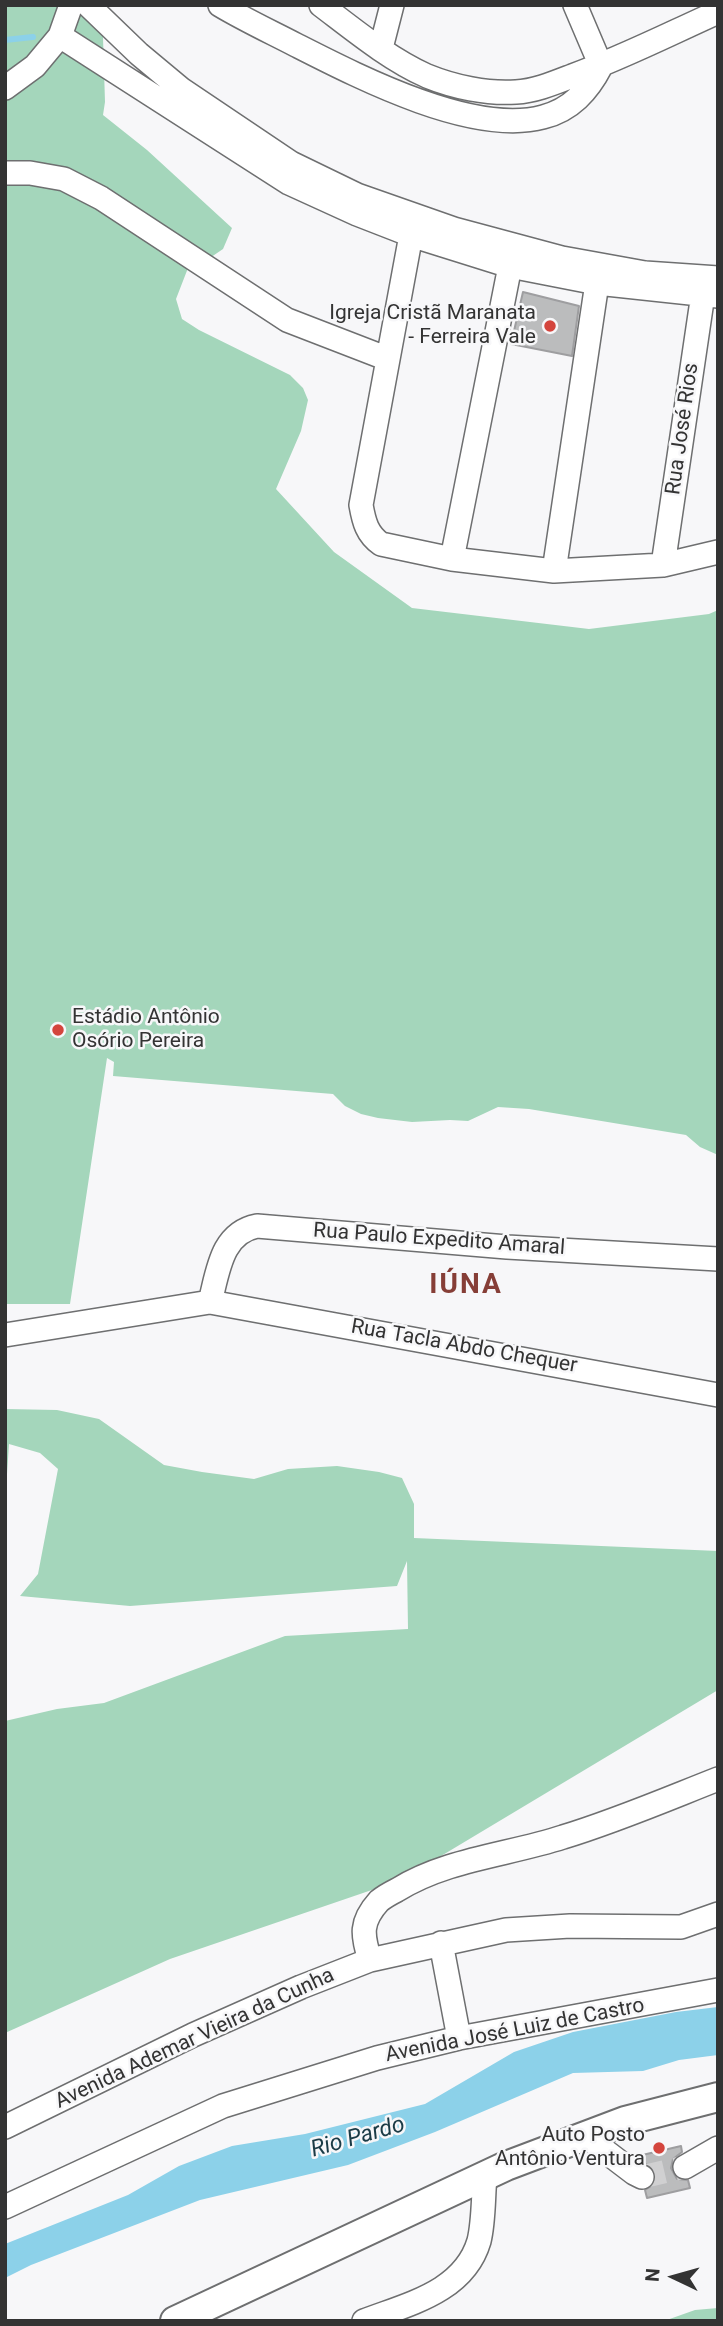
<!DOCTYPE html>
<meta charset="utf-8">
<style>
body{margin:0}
#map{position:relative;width:723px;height:2326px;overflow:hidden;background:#f7f7f9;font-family:Roboto,sans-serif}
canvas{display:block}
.frame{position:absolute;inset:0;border:7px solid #333;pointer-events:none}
.north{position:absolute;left:639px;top:2242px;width:70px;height:70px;-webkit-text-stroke:5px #f7f7f9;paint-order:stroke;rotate:275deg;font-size:19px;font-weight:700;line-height:28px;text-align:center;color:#333}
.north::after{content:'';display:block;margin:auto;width:24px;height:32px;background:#333;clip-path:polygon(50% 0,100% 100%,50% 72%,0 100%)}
</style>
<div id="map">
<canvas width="723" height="2326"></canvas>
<div class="frame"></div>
<div class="north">N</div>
</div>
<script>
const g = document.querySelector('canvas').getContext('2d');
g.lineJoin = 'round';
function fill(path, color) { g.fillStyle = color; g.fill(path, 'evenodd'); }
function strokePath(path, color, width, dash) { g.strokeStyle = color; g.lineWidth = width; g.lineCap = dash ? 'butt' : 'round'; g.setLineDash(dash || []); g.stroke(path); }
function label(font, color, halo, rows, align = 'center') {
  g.font = font + ' Roboto,sans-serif'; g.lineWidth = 5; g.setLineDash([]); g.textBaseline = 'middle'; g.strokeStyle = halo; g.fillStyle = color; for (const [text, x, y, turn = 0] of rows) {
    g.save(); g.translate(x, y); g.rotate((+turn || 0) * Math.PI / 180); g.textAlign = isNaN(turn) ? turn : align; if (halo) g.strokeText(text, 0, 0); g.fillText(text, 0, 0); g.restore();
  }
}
fill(new Path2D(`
 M 5,5 L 102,5 L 105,102 L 103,115 L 147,150 L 232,228 L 223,249 L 198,266 L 188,268 L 176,299 L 182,319 L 199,330 L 290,375 L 303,388 L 308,400 L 301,431 L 276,489 L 334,552 L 412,608 L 589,629 L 709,614 L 718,610 L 718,1155 L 700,1147 L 686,1135 L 529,1109 L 498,1107 L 468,1121 L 450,1120 L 412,1122 L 378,1118 L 361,1114 L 345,1106 L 333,1094 L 113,1076 L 114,1062 L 107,1058 L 70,1304 L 5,1304 Z
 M 5,1409 L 57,1410 L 99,1419 L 164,1465 L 202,1472 L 254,1479 L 288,1469 L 337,1466 L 379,1472 L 402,1478 L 414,1504 L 414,1538 L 718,1551 L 718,1690 L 401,1880 L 170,1959 L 5,2033 L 5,1721 L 57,1709 L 104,1703 L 285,1636 L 408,1629 L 407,1561 L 397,1586 L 130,1606 L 20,1596 L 38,1574 L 58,1469 L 40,1453 L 9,1444 L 5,1504 Z
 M 718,2308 L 718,2321 L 664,2321 L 695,2310 Z`), '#a4d6bb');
fill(new Path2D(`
 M 718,2007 L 718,2055 L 679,2060 L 643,2071 L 573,2073 L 435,2132 L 348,2165 L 200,2200 L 31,2265 L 5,2278 L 5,2244 L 128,2195 L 179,2166 L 232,2146 L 305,2134 L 425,2104 L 514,2052 L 573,2032 L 676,2012 Z`), '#8cd1e9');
strokePath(new Path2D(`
 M 5,40 L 33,37`), '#8cd1e9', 6);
const building = new Path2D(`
 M 523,292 L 579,306 L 572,356 L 511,344 Z
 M 681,2146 L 682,2152 L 673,2159 L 671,2168 L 677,2179 L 688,2180 L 690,2188 L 647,2198 L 645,2190 L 654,2184 L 656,2175 L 653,2169 L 639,2159 L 638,2156 Z`);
fill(building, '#bbbcbd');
strokePath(building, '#9e9ea0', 2);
strokePath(new Path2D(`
 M 642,2177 L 685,2167`), '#d0d0d1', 23, [23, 11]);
const minor = new Path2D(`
 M 88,5 L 139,54 L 181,89 L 291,163 L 357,195 L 454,229 L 562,258 L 645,273 L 718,278
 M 220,5 C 245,20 271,32 296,45 C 359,77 473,136 543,117 C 571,110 588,91 601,66
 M 321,5 C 354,30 389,59 427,76 C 454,87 487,94 516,92 C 535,91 554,83 572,76 C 622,58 669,34 718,12
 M 575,5 L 601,66
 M 60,36 L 289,183 L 357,214 L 411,235 L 510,266 L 597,283 L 718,296
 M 381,48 L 392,5
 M 5,88 L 35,66 L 60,36 L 71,5
 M 5,173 L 30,173 L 64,179 L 101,198 L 287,320 L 388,359
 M 411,235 L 361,505 C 364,522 367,534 381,544 L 452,559 L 554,571 L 663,565 L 718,552
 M 452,559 L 510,266
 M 663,565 L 703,294
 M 554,571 L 597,283
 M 210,1302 C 218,1272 221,1233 257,1226 L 507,1247 L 718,1259
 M 5,1335 L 210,1302 L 718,1395
 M 441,1943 L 459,2038
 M 370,1960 C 362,1935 360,1922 379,1901 C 384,1897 391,1893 397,1890 C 447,1859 508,1855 563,1837 C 616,1821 667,1799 718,1779
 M 5,2127 L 193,2035 L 301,1987 L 370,1960 L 506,1930 L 570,1926 L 681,1927 L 718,1914
 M 584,2135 L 634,2173 L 642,2177
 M 685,2167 L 718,2148
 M 5,2207 L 223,2106 L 377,2058 L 459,2038 L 718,1990
 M 364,2321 C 408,2304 464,2292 479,2241 C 484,2221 483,2196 485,2176`);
const major = new Path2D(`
 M 175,2321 L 506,2166 L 625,2121 L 718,2097`);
strokePath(minor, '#6e6f70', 26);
strokePath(major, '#6e6f70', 32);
strokePath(minor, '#fff', 23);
strokePath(major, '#fff', 28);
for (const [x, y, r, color] of [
 [550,326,7,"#d4453d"],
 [58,1030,7,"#d4453d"],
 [659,2148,7,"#d4453d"]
]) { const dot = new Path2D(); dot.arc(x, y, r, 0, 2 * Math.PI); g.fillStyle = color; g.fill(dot); strokePath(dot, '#f7f7f9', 2.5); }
label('21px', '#333', '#f7f7f9', [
 ["Igreja Cristã Maranata",536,314],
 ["- Ferreira Vale",536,338],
 ["Estádio Antônio",72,1018,"left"],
 ["Osório Pereira",72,1042,"left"],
 ["Auto Posto",645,2136],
 ["Antônio Ventura",645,2160]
], 'right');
label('21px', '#333', '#f7f7f9', [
 ["Rua José Rios",683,429,-82],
 ["Rua Paulo Expedito Amaral",439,1240,4],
 ["Rua Tacla Abdo Chequer",464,1347,10],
 ["Avenida José Luiz de Castro",515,2031,-11],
 ["Avenida Ademar Vieira da Cunha",195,2039,-25]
]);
label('italic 23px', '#1a3b46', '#f7f7f9', [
 ["Rio Pardo",358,2138,-16]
]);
g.letterSpacing = '2px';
label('bold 28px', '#863e37', '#f7f7f9', [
 ["IÚNA",466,1286]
]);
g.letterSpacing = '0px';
</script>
